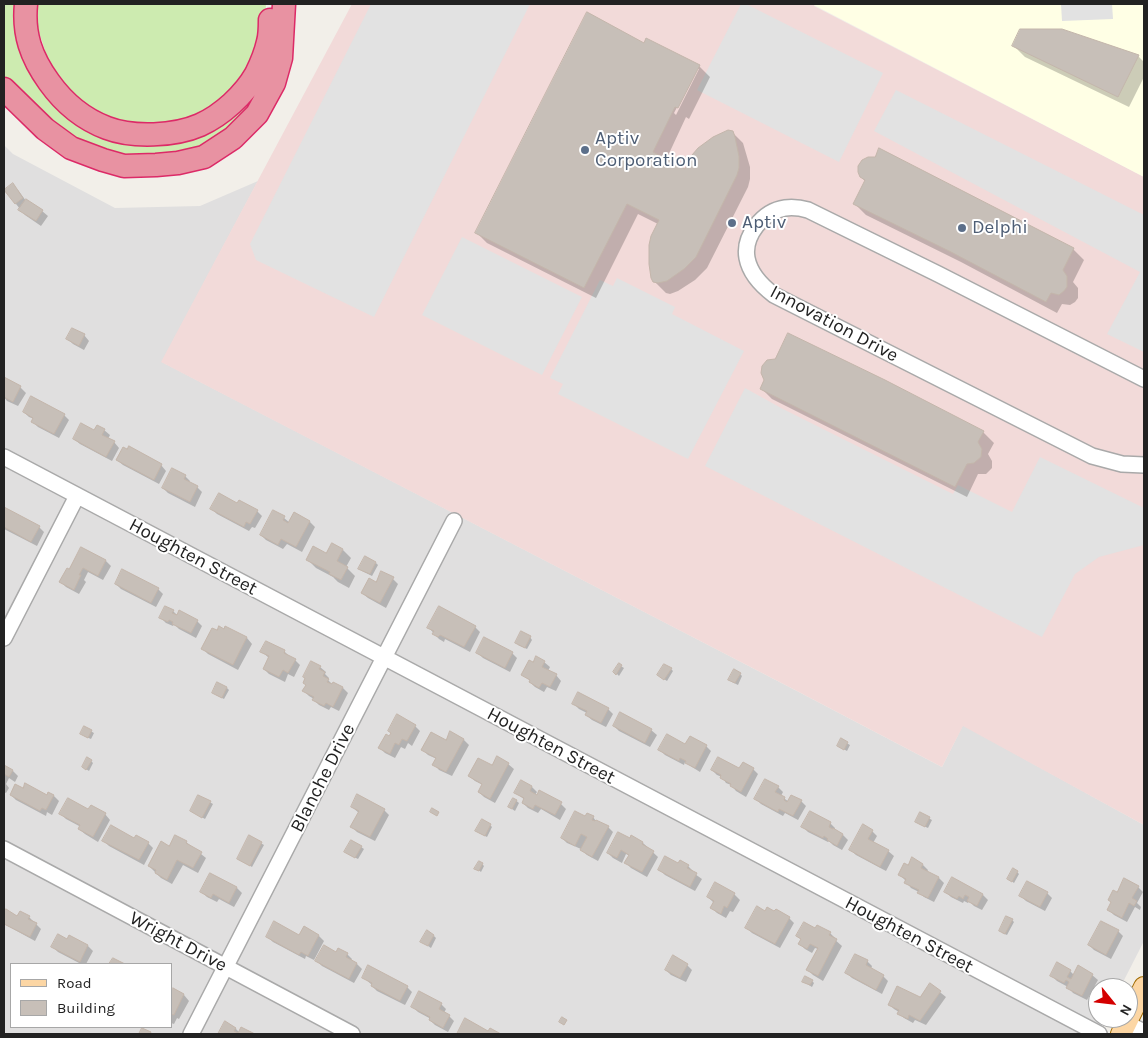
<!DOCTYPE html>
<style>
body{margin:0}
#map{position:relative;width:1148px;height:1038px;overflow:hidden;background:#f2efe9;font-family:Karla,sans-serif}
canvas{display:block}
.frame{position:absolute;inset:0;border:5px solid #222;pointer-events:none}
.legend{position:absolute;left:10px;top:963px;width:162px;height:65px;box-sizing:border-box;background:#fff;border:1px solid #a7a7a7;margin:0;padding:6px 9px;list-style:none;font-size:15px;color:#222}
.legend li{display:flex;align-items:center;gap:10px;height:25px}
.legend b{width:25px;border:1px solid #a7a7a7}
.north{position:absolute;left:1088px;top:978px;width:50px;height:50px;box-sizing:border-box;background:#fff;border:1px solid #a7a7a7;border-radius:50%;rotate:119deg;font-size:14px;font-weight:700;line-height:20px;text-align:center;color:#222}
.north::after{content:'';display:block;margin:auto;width:18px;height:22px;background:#d40000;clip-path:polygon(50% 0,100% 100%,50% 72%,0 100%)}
</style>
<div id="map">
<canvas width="1148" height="1038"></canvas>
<div class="frame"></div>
<ul class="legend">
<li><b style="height:6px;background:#fcd6a4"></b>Road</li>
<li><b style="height:14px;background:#c7bfb8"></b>Building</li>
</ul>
<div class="north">N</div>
</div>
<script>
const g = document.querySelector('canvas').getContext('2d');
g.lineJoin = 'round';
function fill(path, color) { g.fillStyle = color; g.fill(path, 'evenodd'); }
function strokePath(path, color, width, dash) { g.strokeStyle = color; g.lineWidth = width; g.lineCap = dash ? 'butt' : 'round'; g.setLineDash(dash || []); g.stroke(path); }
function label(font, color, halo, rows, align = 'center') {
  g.font = font + ' Karla,sans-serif'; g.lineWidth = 4; g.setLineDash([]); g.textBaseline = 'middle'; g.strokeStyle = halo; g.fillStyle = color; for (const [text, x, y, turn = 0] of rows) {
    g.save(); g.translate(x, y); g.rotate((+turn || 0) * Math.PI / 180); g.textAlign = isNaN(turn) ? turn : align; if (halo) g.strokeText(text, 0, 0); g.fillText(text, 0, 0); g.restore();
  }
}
fill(new Path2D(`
 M 4,145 L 13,154 L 115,208 L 200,206 L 258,181 L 162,362 L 797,691 L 942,767 L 963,725 L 1144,825 L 1144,941 L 1120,988 L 1098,988 L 1098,1018 L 1105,1018 L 1097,1034 L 4,1034 ZM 11,964 L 171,964 L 171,1027 L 11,1027 Z`), '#e0dfdf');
fill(new Path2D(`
 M 352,4 L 815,4 L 814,6 L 1144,177 L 1144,825 L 963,726 L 942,767 L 797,691 L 161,362 Z`), '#f2dad9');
fill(new Path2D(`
 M 815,4 L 1144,4 L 1144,177 L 814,5 Z`), '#ffffe5');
fill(new Path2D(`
 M 4,4 L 16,4 L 42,88 L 152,144 L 249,95 L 255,100 L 218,138 L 188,152 L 136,159 L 80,144 L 24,97 L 4,77 Z
 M 37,4 L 266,4 C 265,14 266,29 262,38 C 258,49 251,61 245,72 C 242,78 239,87 234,92 C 171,153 65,126 42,41 C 40,35 37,29 36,23 C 36,17 37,10 37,4 Z`), '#cdebb0');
fill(new Path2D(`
 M 371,4 L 530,4 L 374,317 L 256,260 L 250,244 Z
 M 741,4 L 746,4 L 883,73 L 839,162 L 697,90 Z
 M 1061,4 L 1112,4 L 1113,19 L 1062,21 Z
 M 896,90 L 1144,215 L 1144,352 L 1107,334 L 1140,272 L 874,131 Z
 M 462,237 L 582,297 L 542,375 L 422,315 Z
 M 617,278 L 675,307 L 672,314 L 744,351 L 688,459 L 558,394 L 563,384 L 550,378 L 600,280 L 613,286 Z
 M 745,388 L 781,408 L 953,494 L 958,485 L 1012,512 L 1040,457 L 1144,508 L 1144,545 L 1099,557 L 1075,574 L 1042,637 L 705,466 Z`), '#e2e2e2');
fill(new Path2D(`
 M 1062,31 L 1138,56 L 1144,62 L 1144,77 L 1129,107 L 1025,57 L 1014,46 Z
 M 644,44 L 699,66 L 710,77 L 689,119 L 686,117 L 666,160 L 686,170 L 732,132 L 743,143 L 750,167 L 750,179 L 748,187 L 707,268 L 695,280 L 678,291 L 670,294 L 666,293 L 654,281 L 658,224 L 638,214 L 596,298 L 487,243 L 476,232 ZM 697,69 L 699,69 L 676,115 L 674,113 Z
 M 861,177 L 1073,249 L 1084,260 L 1073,282 L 1078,288 L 1078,298 L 1075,302 L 1070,305 L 1062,304 L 1057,313 L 961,262 L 866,215 L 855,204 L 866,182 Z
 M 18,190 L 26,201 L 42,211 L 48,216 L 41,226 L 25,215 L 16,204 Z
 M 84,335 L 89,341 L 84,350 L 73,344 L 68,339 Z
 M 4,379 L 20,387 L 26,393 L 18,406 L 7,401 L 4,397 Z
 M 765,380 L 983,432 L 994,443 L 988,454 L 992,461 L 992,468 L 986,474 L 978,474 L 967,497 L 772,399 L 761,388 Z
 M 24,412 L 64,415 L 69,420 L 59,438 L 38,427 L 33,422 L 34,419 L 29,417 Z
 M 104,430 L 110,435 L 108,439 L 114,442 L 119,448 L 112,461 L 80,444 L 74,439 Z
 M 129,448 L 161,465 L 166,471 L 159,484 L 123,465 L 117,460 L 127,451 Z
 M 185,476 L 190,481 L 189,483 L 197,487 L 202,492 L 195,507 L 168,493 L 163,488 Z
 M 238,505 L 257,511 L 262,516 L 255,528 L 252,527 L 249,531 L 217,514 L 212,509 Z
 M 4,509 L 39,527 L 44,532 L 37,546 L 4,529 Z
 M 294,514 L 310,522 L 315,527 L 302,552 L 287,544 L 283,549 L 266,540 L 261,535 L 284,518 L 290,523 Z
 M 82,548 L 106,561 L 111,566 L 103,580 L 88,572 L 84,580 L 86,582 L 79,594 L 66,587 L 61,582 L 70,571 Z
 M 343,550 L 351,558 L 346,567 L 355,576 L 349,588 L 338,582 L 333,577 L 316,568 L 308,560 Z
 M 376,563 L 378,565 L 372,576 L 362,571 Z
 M 393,579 L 398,584 L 386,608 L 368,598 L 362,593 L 376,583 Z
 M 116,584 L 158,589 L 163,594 L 156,607 L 121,589 Z
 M 173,611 L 178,616 L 197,621 L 202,626 L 196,638 L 179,629 L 174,624 L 173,626 L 166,623 L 161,618 Z
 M 475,627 L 480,632 L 470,652 L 445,639 L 444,642 L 439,639 L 429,628 Z
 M 225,628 L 247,638 L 252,644 L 238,670 L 208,654 L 203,649 L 217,632 L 224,630 Z
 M 530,637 L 532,640 L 527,649 L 518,645 Z
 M 261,651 L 284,651 L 290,657 L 295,660 L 300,665 L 294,677 L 288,674 L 285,682 L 269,674 L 264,669 L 269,658 Z
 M 478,653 L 512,653 L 517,658 L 510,672 L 483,658 Z
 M 537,658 L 544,662 L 550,667 L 548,671 L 556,675 L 561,681 L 556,691 L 547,687 L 544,692 L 535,687 L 530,682 L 531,681 L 522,674 Z
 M 312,663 L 320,667 L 326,672 L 325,674 L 329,678 L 328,680 L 333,685 L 334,683 L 343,688 L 348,693 L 339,711 L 331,707 L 329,710 L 319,705 L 314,700 L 314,699 L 309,696 L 304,691 L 307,685 Z
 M 619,665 L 624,668 L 619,676 L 615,672 Z
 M 671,669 L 673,671 L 667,681 L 661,677 Z
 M 740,674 L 742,676 L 738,685 L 732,682 Z
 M 227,688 L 229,690 L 224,699 L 216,695 Z
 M 573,703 L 608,709 L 613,714 L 606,727 L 592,720 L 586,715 L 587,713 L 579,709 Z
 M 415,726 L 420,731 L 412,746 L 408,743 L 405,749 L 401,747 L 395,758 L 385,753 L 380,748 L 390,738 Z
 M 614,726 L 651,730 L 657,735 L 650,747 L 619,731 Z
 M 85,728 L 94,733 L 91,739 L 84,736 Z
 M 464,740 L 469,745 L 452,776 L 439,770 L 434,764 L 437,759 L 428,755 L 423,750 L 446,741 Z
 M 841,740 L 850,745 L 847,751 L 840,747 Z
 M 686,746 L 706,746 L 711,751 L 700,772 L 692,767 L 685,762 L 684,765 L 665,755 L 660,750 Z
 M 91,761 L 93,763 L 89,771 L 86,769 Z
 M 508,764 L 514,769 L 495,803 L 484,797 L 479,792 L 483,785 L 475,781 L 469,776 L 492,767 Z
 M 4,766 L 13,771 L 18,776 L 15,782 L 9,778 L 6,784 L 9,788 L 6,793 L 4,792 Z
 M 753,769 L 758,774 L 746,797 L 736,791 L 731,785 L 726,783 L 722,777 L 717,775 L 712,770 Z
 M 522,782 L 532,787 L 537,792 L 535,795 L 561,804 L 566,809 L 560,820 L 541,809 L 538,813 L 528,808 L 523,803 L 525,800 L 516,793 Z
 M 778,787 L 783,792 L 781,796 L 789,802 L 801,801 L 806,806 L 798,820 L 785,813 L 783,816 L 761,804 L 756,799 Z
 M 49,794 L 54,796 L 59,801 L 52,815 L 47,812 L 46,816 L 16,800 L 11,795 L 47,797 Z
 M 199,796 L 213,804 L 205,819 L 191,811 Z
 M 514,799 L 519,803 L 515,811 L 512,809 Z
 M 352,807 L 384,810 L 389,815 L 375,841 L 357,832 L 352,827 L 359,813 Z
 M 89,811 L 105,814 L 110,820 L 98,842 L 85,834 L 79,829 L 81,827 L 66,819 L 61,814 Z
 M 921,814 L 932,820 L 928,828 L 919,824 Z
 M 593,817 L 596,821 L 608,827 L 613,832 L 598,861 L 587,855 L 581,849 L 567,843 L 562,838 L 586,818 Z
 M 830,823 L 835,828 L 835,830 L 843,835 L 848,840 L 842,850 L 833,845 L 829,841 L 828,842 L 808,832 L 803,827 Z
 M 490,825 L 492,827 L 487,837 L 479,833 Z
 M 872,831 L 877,836 L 873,843 L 888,851 L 894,856 L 886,871 L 856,855 L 851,850 Z
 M 250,837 L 264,845 L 252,867 L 238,859 Z
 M 632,837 L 643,843 L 658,857 L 647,877 L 631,868 L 626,863 L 630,856 L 626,854 L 622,863 L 613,858 L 608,853 L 630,840 Z
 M 135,839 L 148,843 L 153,848 L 144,865 L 109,846 L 104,841 Z
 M 186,842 L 206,858 L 198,873 L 183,865 L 172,884 L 161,878 L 149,866 L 170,848 Z
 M 361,847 L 364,849 L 358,859 L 348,854 Z
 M 482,864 L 484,866 L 481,872 L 476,868 Z
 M 678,865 L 688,866 L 693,871 L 692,872 L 702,879 L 695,891 L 665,875 L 660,870 Z
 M 923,865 L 928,870 L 927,872 L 939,878 L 944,883 L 934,902 L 924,897 L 919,892 L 911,888 L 906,882 L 906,881 L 900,875 Z
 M 1017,872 L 1019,874 L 1014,883 L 1009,879 Z
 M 211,875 L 237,888 L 242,893 L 234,907 L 219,899 L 217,902 L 207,897 L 202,892 Z
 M 952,879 L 983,895 L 988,900 L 982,910 L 974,906 L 969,901 L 968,903 L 964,901 L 963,903 L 951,897 L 945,891 Z
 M 715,884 L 734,894 L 740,900 L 733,912 L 730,911 L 726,918 L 717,913 L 712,908 L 713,902 L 708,897 Z
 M 1138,887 L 1143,892 L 1137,903 L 1141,907 L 1140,910 L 1135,907 L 1127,922 L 1114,915 L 1109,910 L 1117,894 Z
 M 1047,893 L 1052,898 L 1045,911 L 1026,901 L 1021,896 Z
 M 6,911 L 18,917 L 29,917 L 41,929 L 35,941 L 4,924 L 4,915 Z
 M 766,912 L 789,918 L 794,923 L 780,948 L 752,933 L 747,928 Z
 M 1012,920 L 1014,922 L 1007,935 L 1002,933 Z
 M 816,929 L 830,933 L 835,938 L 834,939 L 842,946 L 823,981 L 813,975 L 808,970 L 818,949 L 815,948 L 812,953 L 805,949 L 800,944 L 802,940 L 797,936 Z
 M 1118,931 L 1123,936 L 1111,959 L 1094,950 L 1089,945 Z
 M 300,936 L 319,936 L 324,941 L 314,960 L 306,956 L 305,959 L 273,942 L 268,937 Z
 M 434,936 L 436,938 L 431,948 L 422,942 Z
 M 70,937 L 88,946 L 93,951 L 86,964 L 81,964 L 58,952 L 53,947 L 68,941 Z
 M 347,954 L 352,959 L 351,961 L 357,964 L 362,969 L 354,983 L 322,966 L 317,961 Z
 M 867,961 L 872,966 L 871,969 L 883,976 L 888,981 L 882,994 L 852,978 L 847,973 Z
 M 687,965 L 692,970 L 686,982 L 671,975 L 666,970 Z
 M 1070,971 L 1074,975 L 1092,975 L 1098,980 L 1087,1000 L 1073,993 L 1068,987 L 1057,981 L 1051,975 Z
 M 363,977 L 407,987 L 412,992 L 405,1005 L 377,991 L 372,986 L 372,985 Z
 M 812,981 L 814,983 L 812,987 L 804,982 Z
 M 931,985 L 946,997 L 926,1025 L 915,1020 L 913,1023 L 904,1018 L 899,1013 L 899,1012 L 894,1009 L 889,1004 L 920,999 Z
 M 174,990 L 184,995 L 189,1001 L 179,1019 L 177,1018 L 174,1024 L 171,1023 L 171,992 Z
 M 441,1004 L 446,1009 L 444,1013 L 449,1016 L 454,1021 L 448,1032 L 435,1025 L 430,1020 L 431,1019 L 418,1012 L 413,1007 Z
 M 225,1023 L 236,1029 L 239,1032 L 242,1028 L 252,1034 L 219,1034 Z`), '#0003');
const building = new Path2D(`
 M 587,12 L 644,43 L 646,38 L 700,65 L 678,108 L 675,107 L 653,152 L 685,169 L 692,155 L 698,148 L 713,137 L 728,130 L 733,131 L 735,137 L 739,156 L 739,168 L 737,175 L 696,257 L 684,269 L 667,281 L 658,283 L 653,282 L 651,278 L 649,264 L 649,245 L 651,236 L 659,220 L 627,204 L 584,288 L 475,233 Z
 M 1020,29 L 1062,29 L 1139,55 L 1118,97 L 1012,46 Z
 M 879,148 L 1074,248 L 1063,270 L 1067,276 L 1067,287 L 1064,291 L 1059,295 L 1051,293 L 1046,302 L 949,251 L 853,204 L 865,180 L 860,177 L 858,172 L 858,166 L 862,160 L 868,157 L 875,157 Z
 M 13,183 L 23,198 L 15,204 L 4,190 Z
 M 26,199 L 43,210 L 36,221 L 18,210 Z
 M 72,328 L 85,334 L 79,346 L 66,339 Z
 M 788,333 L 885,380 L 984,431 L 978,442 L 982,449 L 981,457 L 974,463 L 967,464 L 955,487 L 760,389 L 764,380 L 761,373 L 762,366 L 767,360 L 775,359 Z
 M 4,377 L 21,386 L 13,402 L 4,397 Z
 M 31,396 L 65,414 L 54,434 L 31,422 L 33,418 L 23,412 Z
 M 81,423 L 94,430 L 97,425 L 105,429 L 102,435 L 115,441 L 106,457 L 73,439 Z
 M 129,446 L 162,464 L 154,480 L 116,460 L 123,447 L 127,449 Z
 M 172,468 L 186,475 L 184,479 L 198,486 L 190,502 L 162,488 Z
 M 219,493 L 237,503 L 239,500 L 258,510 L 250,524 L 246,522 L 244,527 L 210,509 Z
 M 4,507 L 40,526 L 31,542 L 4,527 Z
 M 273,510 L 285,516 L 283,520 L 288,523 L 294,512 L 310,521 L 296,547 L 281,539 L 278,545 L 260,535 Z
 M 332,543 L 343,549 L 337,561 L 348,567 L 341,580 L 329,574 L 330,572 L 306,560 L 313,546 L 326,553 Z
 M 81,547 L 106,560 L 98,576 L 83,568 L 79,575 L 81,575 L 74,590 L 59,582 L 67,568 L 69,569 Z
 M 365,556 L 376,562 L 370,574 L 358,569 Z
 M 122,569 L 159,588 L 151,603 L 115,584 Z
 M 381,571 L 394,577 L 380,603 L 361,593 L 369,578 L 376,582 Z
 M 165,606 L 174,610 L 172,613 L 177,615 L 179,610 L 198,620 L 191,633 L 172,624 L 173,622 L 169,620 L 168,622 L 159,618 Z
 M 439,606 L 476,626 L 464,647 L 440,635 L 438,637 L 432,634 L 434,631 L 427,628 Z
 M 219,626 L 224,629 L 225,626 L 247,637 L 233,665 L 201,649 L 212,628 L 217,630 Z
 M 521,631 L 531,636 L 525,648 L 515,643 Z
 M 484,637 L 513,652 L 505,668 L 476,653 Z
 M 266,641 L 285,650 L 284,653 L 296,659 L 288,673 L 283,670 L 279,677 L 263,669 L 269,656 L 260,652 Z
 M 536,656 L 545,661 L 542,667 L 557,674 L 550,687 L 542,683 L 539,688 L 529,682 L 530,680 L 521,675 L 529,660 L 533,662 Z
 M 311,661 L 321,666 L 319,669 L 325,672 L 323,676 L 329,679 L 327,682 L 332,684 L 333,682 L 343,687 L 333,707 L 326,703 L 324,706 L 312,700 L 314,697 L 302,691 L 306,685 L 303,683 L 305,678 L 303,677 Z
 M 619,663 L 622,665 L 616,675 L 613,672 Z
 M 664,664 L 672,668 L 664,680 L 657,675 Z
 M 734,669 L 741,673 L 735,683 L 728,680 Z
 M 217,682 L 227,687 L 222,698 L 212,693 Z
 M 578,692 L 609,708 L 601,723 L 585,715 L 587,711 L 572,704 Z
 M 620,712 L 652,729 L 645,743 L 613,726 Z
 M 397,714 L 416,725 L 407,741 L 402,739 L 399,745 L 395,743 L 390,754 L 378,748 L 386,734 L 389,736 L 391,733 L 388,731 Z
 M 84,726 L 92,730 L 88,738 L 80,734 Z
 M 450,731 L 464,739 L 446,772 L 432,765 L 436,758 L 421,750 L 431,732 L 446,740 Z
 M 667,734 L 685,744 L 690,736 L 707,745 L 695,768 L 685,763 L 686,761 L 680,758 L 679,761 L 658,750 Z
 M 841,738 L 848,742 L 844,750 L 837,746 Z
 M 497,756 L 509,763 L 490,799 L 478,792 L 482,784 L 468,776 L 478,758 L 492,765 Z
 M 87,757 L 92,760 L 86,770 L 82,767 Z
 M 718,757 L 739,768 L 743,762 L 754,768 L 741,792 L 730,786 L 731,784 L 720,778 L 721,775 L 711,770 Z
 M 4,765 L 13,770 L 9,777 L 4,774 Z
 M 765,779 L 779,786 L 775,792 L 785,797 L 784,800 L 787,802 L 791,795 L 802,800 L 793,816 L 779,809 L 778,812 L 754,799 Z
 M 521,780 L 532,786 L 530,791 L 537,795 L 539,790 L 562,802 L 555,815 L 535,805 L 533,809 L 522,803 L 524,798 L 514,793 Z
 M 25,783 L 47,795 L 48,792 L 54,795 L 46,810 L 42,808 L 40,811 L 10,795 L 15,784 L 23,788 Z
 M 357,794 L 385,809 L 370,837 L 350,827 L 359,811 L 351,807 Z
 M 198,795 L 211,801 L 202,818 L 190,811 Z
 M 68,798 L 88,809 L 91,805 L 106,813 L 93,837 L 78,829 L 80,825 L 59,814 Z
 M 513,798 L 517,800 L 512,809 L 508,807 Z
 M 432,808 L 439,812 L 437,816 L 430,812 Z
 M 575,811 L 585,816 L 587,813 L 594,816 L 592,820 L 595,821 L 596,820 L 609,826 L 592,857 L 580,850 L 587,837 L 581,834 L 575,846 L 561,838 Z
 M 810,811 L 831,822 L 829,827 L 833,829 L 833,828 L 843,834 L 837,846 L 827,840 L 828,839 L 824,836 L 823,838 L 801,827 Z
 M 920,812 L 930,817 L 925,827 L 915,822 Z
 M 482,819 L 491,824 L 485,836 L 475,831 Z
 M 863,824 L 873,830 L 868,839 L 889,850 L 880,867 L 849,850 Z
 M 111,825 L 134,838 L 136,835 L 149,842 L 139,860 L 102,841 Z
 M 618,832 L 630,838 L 631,835 L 643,842 L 642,844 L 654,851 L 642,872 L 624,863 L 629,855 L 621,850 L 617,858 L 607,853 Z
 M 175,835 L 187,841 L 186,843 L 202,852 L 193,868 L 177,860 L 167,880 L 155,873 L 156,870 L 148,866 L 161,841 L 169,846 Z
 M 249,835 L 262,842 L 250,866 L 237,859 Z
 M 351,840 L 362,846 L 355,858 L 344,852 Z
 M 665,856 L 678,863 L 680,860 L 689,865 L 687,868 L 697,873 L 690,887 L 658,870 Z
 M 912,857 L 923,864 L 921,868 L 939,877 L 928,898 L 917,893 L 919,890 L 904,883 L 906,879 L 898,875 L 904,863 L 908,865 Z
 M 479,861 L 483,863 L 479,871 L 474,869 Z
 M 1013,868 L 1018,871 L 1012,882 L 1007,879 Z
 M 210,873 L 237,887 L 229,903 L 213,894 L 211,898 L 200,892 Z
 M 952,877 L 983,894 L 977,906 L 967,901 L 969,897 L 965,895 L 963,899 L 959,896 L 957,899 L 944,892 Z
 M 1124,878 L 1139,886 L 1132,898 L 1137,901 L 1134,906 L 1129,903 L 1122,918 L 1107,910 L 1111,902 L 1108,900 L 1113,890 L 1117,892 Z
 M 1027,881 L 1048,892 L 1040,907 L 1019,896 Z
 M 715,882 L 735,893 L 727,908 L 724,906 L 721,914 L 710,908 L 714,901 L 707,897 Z
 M 757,906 L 765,911 L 767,907 L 774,911 L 776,909 L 790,917 L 775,944 L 745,928 Z
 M 6,909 L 17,916 L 20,911 L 30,916 L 28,919 L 37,923 L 30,937 L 4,924 L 4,913 Z
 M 1006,916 L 1013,919 L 1005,934 L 999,931 Z
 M 274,921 L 299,935 L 304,926 L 319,935 L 308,956 L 301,952 L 299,955 L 266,937 Z
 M 1101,921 L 1119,930 L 1106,955 L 1088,945 Z
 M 804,922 L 815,928 L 817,925 L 831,932 L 829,935 L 837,939 L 818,976 L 806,970 L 818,948 L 810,944 L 807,949 L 798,944 L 801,939 L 796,936 Z
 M 427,930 L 434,935 L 428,946 L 420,942 Z
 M 58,934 L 67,939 L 69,935 L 88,945 L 80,962 L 51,947 Z
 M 324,945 L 336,952 L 338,948 L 348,953 L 346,957 L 357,963 L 349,979 L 315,961 Z
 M 855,954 L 868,960 L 866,965 L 884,975 L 876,990 L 845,973 Z
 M 673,955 L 688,964 L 680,978 L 665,970 Z
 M 113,958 L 125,964 L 109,964 Z
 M 1057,962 L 1071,970 L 1067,977 L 1071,979 L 1078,965 L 1093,974 L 1082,996 L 1066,988 L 1069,982 L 1066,980 L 1064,983 L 1050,976 Z
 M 368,965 L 408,986 L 400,1001 L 371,986 L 372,983 L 362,978 Z
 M 805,976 L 813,980 L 810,985 L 802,982 Z
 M 930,983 L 941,991 L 920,1021 L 909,1015 L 908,1019 L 897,1014 L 899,1010 L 888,1005 L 897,986 L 920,997 Z
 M 173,988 L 184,994 L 174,1015 L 171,1014 L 171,990 Z
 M 419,991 L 442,1003 L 439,1009 L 450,1015 L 443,1028 L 429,1020 L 430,1017 L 411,1007 Z
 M 562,1017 L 567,1020 L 564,1025 L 559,1022 Z
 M 465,1018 L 488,1031 L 490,1028 L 501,1034 L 457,1034 Z
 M 225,1021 L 236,1028 L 234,1031 L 238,1033 L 241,1027 L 255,1034 L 218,1034 Z
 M 142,1028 L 151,1032 L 150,1034 L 139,1034 Z`);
fill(building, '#c7bfb8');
strokePath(building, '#c4b6ab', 1);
const minor = new Path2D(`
 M 1144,379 L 938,274 L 808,210 C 801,208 793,207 785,208 C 763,211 743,236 747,258 C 750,274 762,286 774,295 L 1092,456 L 1122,464 L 1144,465
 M 4,457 L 1099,1034
 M 4,638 L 77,496
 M 4,849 L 352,1034
 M 1126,1023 L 1144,1032
 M 191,1034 L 454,521`);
const major = new Path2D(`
 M 1121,1034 L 1144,987`);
const highway = new Path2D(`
 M 26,4 C 23,34 31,57 49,82 C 64,103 83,119 107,128 C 133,138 175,136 200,125 C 222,115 244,95 256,74 C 260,66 266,51 268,42 C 270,35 270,27 270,20
 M 4,89 L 45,129 L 71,148 L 103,160 L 124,166 L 156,165 L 178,163 L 204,157 L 233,138 L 257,114 L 274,83 L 281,58 L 284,4`);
strokePath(minor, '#a9a9a9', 18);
strokePath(major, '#a06b00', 22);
strokePath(highway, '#dc2a67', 25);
strokePath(minor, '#fff', 15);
strokePath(major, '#fcd6a4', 20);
strokePath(highway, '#e892a2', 22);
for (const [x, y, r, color] of [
 [585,150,5,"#5c6f8a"],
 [732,223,5,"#5c6f8a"],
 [962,228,5,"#5c6f8a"]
]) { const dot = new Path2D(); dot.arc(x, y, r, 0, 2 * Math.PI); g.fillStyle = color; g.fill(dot); strokePath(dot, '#fff', 2); }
label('19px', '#4e5e75', '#fff', [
 ["Aptiv",595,139],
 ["Corporation",595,161],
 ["Aptiv",742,223],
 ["Delphi",972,228]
], 'left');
label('19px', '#222', '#fff', [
 ["Innovation Drive",834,324,28],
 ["Houghten Street",193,557,28],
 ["Houghten Street",551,746,28],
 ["Blanche Drive",323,778,-63],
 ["Houghten Street",909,935,28],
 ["Wright Drive",178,942,28]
]);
</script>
